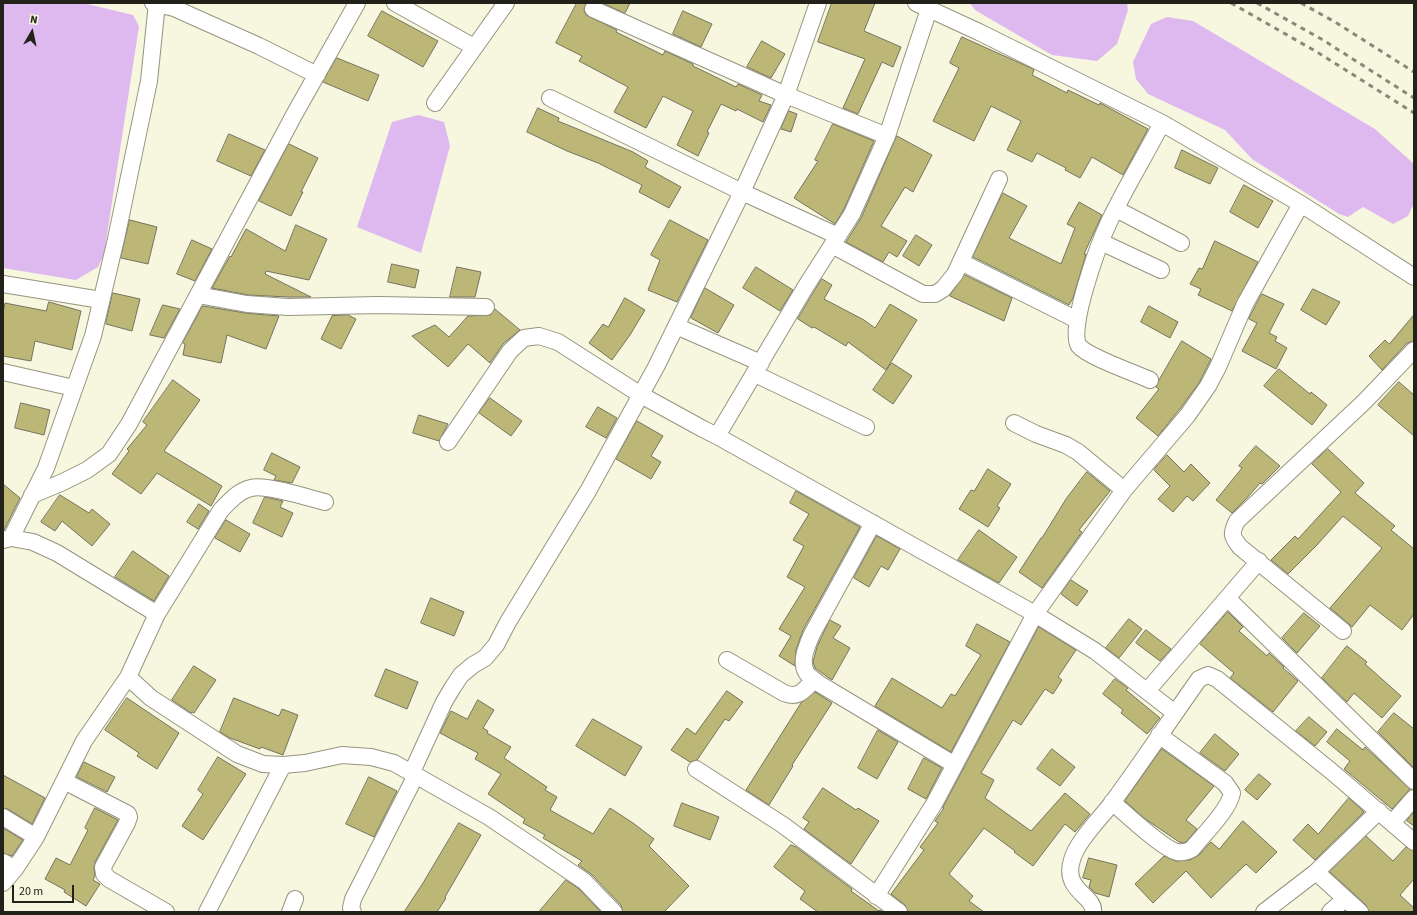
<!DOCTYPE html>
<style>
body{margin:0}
#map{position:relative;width:1417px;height:915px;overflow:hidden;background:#f7f6df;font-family:"Source Sans 3",sans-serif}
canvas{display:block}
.frame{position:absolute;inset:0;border:4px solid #23221a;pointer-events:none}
.north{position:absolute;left:12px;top:12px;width:40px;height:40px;-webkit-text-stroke:3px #f7f6df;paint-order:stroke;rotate:9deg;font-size:11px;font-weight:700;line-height:16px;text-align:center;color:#23221a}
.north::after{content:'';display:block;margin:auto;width:14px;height:18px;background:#23221a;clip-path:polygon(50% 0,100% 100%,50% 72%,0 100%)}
.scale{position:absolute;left:12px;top:885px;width:62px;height:18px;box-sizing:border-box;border:2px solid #23221a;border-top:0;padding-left:5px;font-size:12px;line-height:14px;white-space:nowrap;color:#23221a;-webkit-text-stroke:3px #f7f6df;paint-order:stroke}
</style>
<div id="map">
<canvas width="1417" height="915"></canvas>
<div class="frame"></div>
<div class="north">N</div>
<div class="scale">20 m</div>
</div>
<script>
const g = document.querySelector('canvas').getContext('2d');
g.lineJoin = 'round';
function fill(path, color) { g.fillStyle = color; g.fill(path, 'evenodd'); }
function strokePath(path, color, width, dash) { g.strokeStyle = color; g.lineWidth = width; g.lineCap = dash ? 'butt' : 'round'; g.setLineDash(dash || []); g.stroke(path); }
fill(new Path2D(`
 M 3,3 L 83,3 L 133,15 L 139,26 L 104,254 L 98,267 L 76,280 L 3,268 Z
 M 970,3 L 1127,3 L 1128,10 L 1117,44 L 1097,61 L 1052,55 L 975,10 Z
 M 1167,17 L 1193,21 L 1375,129 L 1414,164 L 1414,203 L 1408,216 L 1393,224 L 1363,207 L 1348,217 L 1339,214 L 1252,159 L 1225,130 L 1148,94 L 1136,79 L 1133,62 L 1151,24 Z
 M 418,115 L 444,122 L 450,146 L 421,253 L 357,227 L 392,122 Z`), '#deb9f0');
const building = new Path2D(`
 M 577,3 L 586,3 L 584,10 L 586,15 L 617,30 L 616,32 L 663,55 L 665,51 L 693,64 L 693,66 L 736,87 L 738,84 L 762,95 L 759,101 L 771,105 L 763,122 L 737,109 L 736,111 L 721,104 L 707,132 L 709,133 L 698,156 L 677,145 L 693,111 L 663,96 L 646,128 L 614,112 L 628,87 L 579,61 L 582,56 L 556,43 Z
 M 603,3 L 630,3 L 625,13 Z
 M 832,3 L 875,3 L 864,31 L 901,47 L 893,67 L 882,62 L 858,114 L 843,108 L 865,59 L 818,42 Z
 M 382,11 L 438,41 L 423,67 L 368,36 Z
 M 683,11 L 712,24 L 701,47 L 673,34 Z
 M 962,37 L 1031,68 L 1034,70 L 1032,75 L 1067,93 L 1068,90 L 1099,105 L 1100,103 L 1148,129 L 1123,175 L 1092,157 L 1080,178 L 1065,170 L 1066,168 L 1037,153 L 1032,162 L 1007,150 L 1021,121 L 991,106 L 974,141 L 933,121 L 959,68 L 950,63 Z
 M 762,41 L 785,54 L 771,78 L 747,67 Z
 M 337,58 L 379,75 L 368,101 L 323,82 Z
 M 538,108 L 559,118 L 558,121 L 633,152 L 648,161 L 645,167 L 681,187 L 669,208 L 639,192 L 642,185 L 598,163 L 567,151 L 527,132 Z
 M 789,111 L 797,114 L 791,132 L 781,129 Z
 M 833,124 L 874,141 L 844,209 L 835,224 L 794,198 L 818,161 L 815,160 Z
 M 229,134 L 265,150 L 251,176 L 217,161 Z
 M 897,136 L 932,155 L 913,192 L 905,187 L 881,226 L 907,241 L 897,257 L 889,252 L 883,262 L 846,242 L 861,218 Z
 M 289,144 L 318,158 L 301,192 L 303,192 L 291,216 L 259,201 Z
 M 1182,150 L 1218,168 L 1210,184 L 1175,168 Z
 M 1244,185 L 1273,201 L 1258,228 L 1230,212 Z
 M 1003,193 L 1027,206 L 1009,238 L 1061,264 L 1075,228 L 1067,224 L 1079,202 L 1102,215 L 1084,254 L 1086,254 L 1073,298 L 1069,305 L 973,257 Z
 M 130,220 L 157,227 L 148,264 L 121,258 Z
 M 670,220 L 708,240 L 677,302 L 648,290 L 660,260 L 651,255 Z
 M 296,225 L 327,239 L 309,280 L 266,271 L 265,274 L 311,297 L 288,297 L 248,295 L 212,288 L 230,256 L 231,257 L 246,229 L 285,251 Z
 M 916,235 L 932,245 L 919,266 L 903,256 Z
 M 192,240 L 212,249 L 195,281 L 177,274 Z
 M 1215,241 L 1258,262 L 1232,311 L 1198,295 L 1201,289 L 1190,284 L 1199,268 L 1202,269 Z
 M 392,264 L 419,270 L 415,288 L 388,282 Z
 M 457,267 L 481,272 L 475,297 L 450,297 Z
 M 756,267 L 793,290 L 780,311 L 743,288 Z
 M 965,275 L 1012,298 L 1004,321 L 950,296 Z
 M 822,279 L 832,285 L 824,299 L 864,320 L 875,328 L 890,304 L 917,320 L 886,370 L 848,342 L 846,346 L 814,327 L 812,328 L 798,319 Z
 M 705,288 L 734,305 L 718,333 L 691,318 Z
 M 1313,289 L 1340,302 L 1326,325 L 1301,310 Z
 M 113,293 L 140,299 L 132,331 L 106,324 Z
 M 1262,294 L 1284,304 L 1269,333 L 1277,337 L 1275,341 L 1287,348 L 1276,369 L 1242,351 L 1257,323 L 1249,319 Z
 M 625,298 L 645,310 L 630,335 L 612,360 L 589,343 L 603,324 L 608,327 Z
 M 49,302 L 81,311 L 72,350 L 35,341 L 31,361 L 3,356 L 3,312 L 5,303 L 46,311 Z
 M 163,305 L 180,309 L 164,338 L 150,335 Z
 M 203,306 L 245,313 L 279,316 L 266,349 L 227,335 L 221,363 L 183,355 L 185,344 L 183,343 Z
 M 1149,306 L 1178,322 L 1170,338 L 1141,322 Z
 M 495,309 L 520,330 L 503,344 L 490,363 L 468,344 L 448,367 L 412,336 L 435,325 L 449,337 L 468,316 L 490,315 Z
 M 348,315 L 356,319 L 341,349 L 321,339 L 332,316 Z
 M 1414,315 L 1414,341 L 1407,343 L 1382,370 L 1369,356 L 1385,340 L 1389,344 Z
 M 1182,341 L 1211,359 L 1199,383 L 1179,410 L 1158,436 L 1136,418 L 1159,389 L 1156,387 L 1159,380 Z
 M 892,363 L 912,376 L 893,404 L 873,390 Z
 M 1279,369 L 1310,394 L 1311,392 L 1327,405 L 1312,425 L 1264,386 Z
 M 173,380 L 200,400 L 164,451 L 222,486 L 211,506 L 157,473 L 141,494 L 112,474 L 129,451 L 127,449 L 147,425 L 143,422 Z
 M 1399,382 L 1414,395 L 1414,436 L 1378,405 Z
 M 490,398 L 522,421 L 511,436 L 479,413 Z
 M 21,403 L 50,410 L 44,435 L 15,428 Z
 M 598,407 L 617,418 L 606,438 L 586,427 Z
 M 419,415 L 448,424 L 439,441 L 413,433 Z
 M 637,421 L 663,436 L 651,456 L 661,462 L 651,479 L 616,459 Z
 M 1256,446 L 1280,466 L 1262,484 L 1260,483 L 1247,498 L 1232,513 L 1216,500 L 1242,468 L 1239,466 Z
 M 1328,449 L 1364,483 L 1355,493 L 1395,526 L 1391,530 L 1414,549 L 1414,614 L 1402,630 L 1370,605 L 1352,627 L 1349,624 L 1330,608 L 1382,548 L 1343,516 L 1317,545 L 1288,574 L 1271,560 L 1295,536 L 1298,539 L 1341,492 L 1312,464 Z
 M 272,453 L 300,467 L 292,483 L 274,480 L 276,476 L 264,470 Z
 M 1167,455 L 1184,472 L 1191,464 L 1210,483 L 1193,501 L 1187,496 L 1173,512 L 1158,499 L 1170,486 L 1154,470 Z
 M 988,469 L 1011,484 L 997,506 L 1000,508 L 988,527 L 959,509 L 971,490 L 974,491 Z
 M 1087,472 L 1110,491 L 1079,530 L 1082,532 L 1042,588 L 1019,572 L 1041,538 L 1042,538 L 1066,499 Z
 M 3,484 L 20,498 L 4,530 L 3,530 Z
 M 796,491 L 860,527 L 803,630 L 796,650 L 795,666 L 779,656 L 791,636 L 779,629 L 805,587 L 787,577 L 804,546 L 793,540 L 809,514 L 790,503 Z
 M 60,495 L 89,513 L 92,509 L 110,524 L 92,546 L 62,521 L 55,531 L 41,522 Z
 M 265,497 L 283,501 L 280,507 L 293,513 L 282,537 L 253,523 Z
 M 199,504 L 209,511 L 198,529 L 187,522 Z
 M 226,520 L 250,534 L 240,552 L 215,538 Z
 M 979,530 L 1017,557 L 999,583 L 958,560 Z
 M 877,536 L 900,549 L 888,570 L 881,566 L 869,587 L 854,578 Z
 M 133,551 L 169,576 L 154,601 L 115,577 Z
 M 1071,580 L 1088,591 L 1077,606 L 1061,594 Z
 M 431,598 L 464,612 L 454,636 L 421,623 Z
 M 1228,612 L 1243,627 L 1239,631 L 1267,656 L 1269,653 L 1284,667 L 1283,668 L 1298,681 L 1273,712 L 1230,678 L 1234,673 L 1200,644 Z
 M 1304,613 L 1320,626 L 1297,653 L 1282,638 Z
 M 1129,619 L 1142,629 L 1119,658 L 1106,648 Z
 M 830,620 L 841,626 L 833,638 L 850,648 L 832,680 L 815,668 L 813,662 L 817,647 Z
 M 977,624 L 1010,642 L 951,752 L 875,706 L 892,678 L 942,708 L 951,694 L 955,696 L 981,655 L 966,646 Z
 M 1039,627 L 1076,650 L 1058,677 L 1062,680 L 1053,694 L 1045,689 L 1021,725 L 1013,720 L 981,773 L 994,780 L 985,798 L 1031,831 L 1065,793 L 1090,814 L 1075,832 L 1065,824 L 1033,866 L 1014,852 L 1015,851 L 984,828 L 949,874 L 973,896 L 969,901 L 984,912 L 908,912 L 905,905 L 891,894 L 924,850 L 920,847 L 938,823 L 935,821 L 944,808 L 943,808 Z
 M 1146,630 L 1171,649 L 1160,661 L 1136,643 Z
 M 1347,646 L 1367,662 L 1365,664 L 1401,696 L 1382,718 L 1354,693 L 1347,702 L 1322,678 Z
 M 194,666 L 216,680 L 194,713 L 192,712 L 191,713 L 172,700 Z
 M 386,669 L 418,682 L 407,709 L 375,696 Z
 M 1115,679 L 1128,688 L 1126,690 L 1160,718 L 1147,734 L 1121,713 L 1123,710 L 1103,694 Z
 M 727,691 L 743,702 L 729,721 L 725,719 L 697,760 L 690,762 L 671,750 L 687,728 L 695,734 Z
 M 815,692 L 832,703 L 792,765 L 793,766 L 769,805 L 746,790 L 801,703 Z
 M 127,698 L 179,733 L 157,769 L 137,756 L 139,753 L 105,730 Z
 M 234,698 L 279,716 L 282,709 L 298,715 L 283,755 L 261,747 L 260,749 L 230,738 L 220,732 Z
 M 478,700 L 494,710 L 483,728 L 488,731 L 487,733 L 511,747 L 504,758 L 547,787 L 545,790 L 557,797 L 550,810 L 593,834 L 610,808 L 633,823 L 654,839 L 649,846 L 689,886 L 664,912 L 623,912 L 621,905 L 591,874 L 578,865 L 582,861 L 543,838 L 545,835 L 523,823 L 525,819 L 488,794 L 501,774 L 475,759 L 478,753 L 440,733 L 451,711 L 467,719 Z
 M 1394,713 L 1414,729 L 1414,768 L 1378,732 Z
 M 1309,717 L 1327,732 L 1315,746 L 1296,731 Z
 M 593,719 L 642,747 L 625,776 L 576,746 Z
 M 1337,729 L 1363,750 L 1365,747 L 1410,789 L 1392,809 L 1344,769 L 1350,761 L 1327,742 Z
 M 878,730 L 898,742 L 877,779 L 858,768 Z
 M 1215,734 L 1239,754 L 1225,771 L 1200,753 Z
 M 1052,749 L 1075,767 L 1060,786 L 1037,769 Z
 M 1162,749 L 1214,786 L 1186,820 L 1197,829 L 1186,842 L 1183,843 L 1179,842 L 1144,818 L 1125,801 Z
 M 218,757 L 246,774 L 203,840 L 182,826 L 203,794 L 198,790 Z
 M 924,758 L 942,768 L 926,799 L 908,789 Z
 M 84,762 L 115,777 L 107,792 L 77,777 Z
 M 1259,774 L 1271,784 L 1257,800 L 1245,790 Z
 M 3,775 L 45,798 L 32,824 L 8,809 L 3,808 Z
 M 369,777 L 397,791 L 374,837 L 346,824 Z
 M 823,788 L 856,810 L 858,808 L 879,821 L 851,864 L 804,829 L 809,822 L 803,818 Z
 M 1349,798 L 1364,812 L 1315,860 L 1293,840 L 1308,824 L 1318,834 Z
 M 682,803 L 719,817 L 710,840 L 674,826 Z
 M 95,808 L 118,820 L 95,862 L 94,868 L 95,876 L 93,880 L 100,884 L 86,906 L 64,892 L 65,890 L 45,879 L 56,858 L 70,865 L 88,830 L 85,828 Z
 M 1414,812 L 1414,826 L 1407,821 Z
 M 1243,821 L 1277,852 L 1256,873 L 1246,864 L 1211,898 L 1186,871 L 1153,903 L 1135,884 L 1164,856 L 1176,861 L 1190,860 L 1199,855 L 1211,842 L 1219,849 Z
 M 459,823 L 481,835 L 445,897 L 446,898 L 437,912 L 404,912 L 423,883 Z
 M 3,828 L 23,840 L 12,856 L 3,853 Z
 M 1366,836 L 1393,861 L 1406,847 L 1414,851 L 1414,879 L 1400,895 L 1414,908 L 1414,912 L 1369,912 L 1366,905 L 1330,872 Z
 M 791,845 L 796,847 L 852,889 L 851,891 L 879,911 L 880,910 L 883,912 L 818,912 L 800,899 L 805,891 L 774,867 Z
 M 1089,858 L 1117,865 L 1109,897 L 1095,893 L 1089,887 L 1091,880 L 1083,878 Z
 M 566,880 L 578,888 L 601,912 L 539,912 Z`);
fill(building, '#bcb776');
strokePath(building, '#74735f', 1);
const minor = new Path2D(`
 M 153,3 L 174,8 L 259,46 L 317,75
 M 395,3 L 474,47
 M 916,3 L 979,32 L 1162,123 L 1301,204 L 1414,277
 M 593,9 L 786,95 L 887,136
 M 550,98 L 742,192 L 786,95 L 818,3
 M 435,103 L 506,3
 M 1116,209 L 1181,243
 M 1101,242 L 1161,270
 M 832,245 L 923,294 L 935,294 L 943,289 L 955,274 L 999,179
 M 961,262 L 1077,320
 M 3,284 L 101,300
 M 198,295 L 247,304 L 288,307 L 378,305 L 486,307
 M 676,326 L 761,363
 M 3,372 L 74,388
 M 755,374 L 866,427
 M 1150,380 C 1135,373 1088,357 1079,346 C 1067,329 1100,241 1109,222 C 1125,188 1145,156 1162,123
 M 1014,423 L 1036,434 L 1066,445 L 1078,452 L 1124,490
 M 717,436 L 1035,614 L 1095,651 L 1175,713
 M 448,442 L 510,351 L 524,338 L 539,336 L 558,342 L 641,395 L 703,429 L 717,436 L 806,286 L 852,214 L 887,136 L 929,9
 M 32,495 L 63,482 L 87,470 L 109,454 L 129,424 L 294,115 L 357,3
 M 873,523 L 812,634 C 807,646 800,660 806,672 C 808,676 815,680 818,683 L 955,765
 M 11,538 L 46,468 L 93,336 L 116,239 L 149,81 L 157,3
 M 3,540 L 11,538 L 33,542 L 57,553 L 157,614
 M 1228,599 L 1414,781
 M 1343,631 L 1240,547 C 1231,536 1231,533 1237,521 L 1364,402 L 1414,350
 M 727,660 L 784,693 C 799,699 804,690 814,680
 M 128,677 L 151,698 L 237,754 L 263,764 L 283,765 L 305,763 L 342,755 L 371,757 L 394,763 L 489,817 L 584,881 L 614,912
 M 1147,691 L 1259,561
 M 696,769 L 783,825 L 899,912
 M 412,772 L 444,702 L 453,687 L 461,675 L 473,665 L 485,658 L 496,645 L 508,622 L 588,491 L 656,367 L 742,192 L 838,236
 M 64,781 L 128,814 L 129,817 L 127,823 L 103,867 L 104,874 L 109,879 L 166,912
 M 1112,802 C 1125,813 1163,849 1177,852 C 1183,853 1187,852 1192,849 C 1203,835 1229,810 1232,793 L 1225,783 L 1159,735
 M 3,817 L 36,837
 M 1392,823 L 1414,798
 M 3,862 L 15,869 L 36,837 L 84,741 L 128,677 L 157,614 L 221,510 C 230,501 238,491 251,488 C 265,484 309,498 325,502
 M 1316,872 L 1360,912
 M 3,883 L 15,869
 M 876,896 L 934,804 L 1035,614 L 1124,490 L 1187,416 L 1208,386 L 1218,367 L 1245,304 L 1301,204
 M 207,912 L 283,765
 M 290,912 L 295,899
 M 353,912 L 351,908 L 353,899 L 416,775
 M 1093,912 C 1096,896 1062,891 1072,860 C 1077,841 1100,819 1112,803 C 1142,762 1170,720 1199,679 L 1208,675 L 1217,679 L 1331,771 L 1414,842
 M 1264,912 L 1316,872 L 1379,811
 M 1330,912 L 1345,899`);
strokePath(minor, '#96947f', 18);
strokePath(minor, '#fff', 16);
strokePath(new Path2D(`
 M 1231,3 L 1317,52 L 1414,113
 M 1257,3 L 1323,40 L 1414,98
 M 1301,3 L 1335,22 L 1414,72`), '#898879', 3, [5, 5]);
</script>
